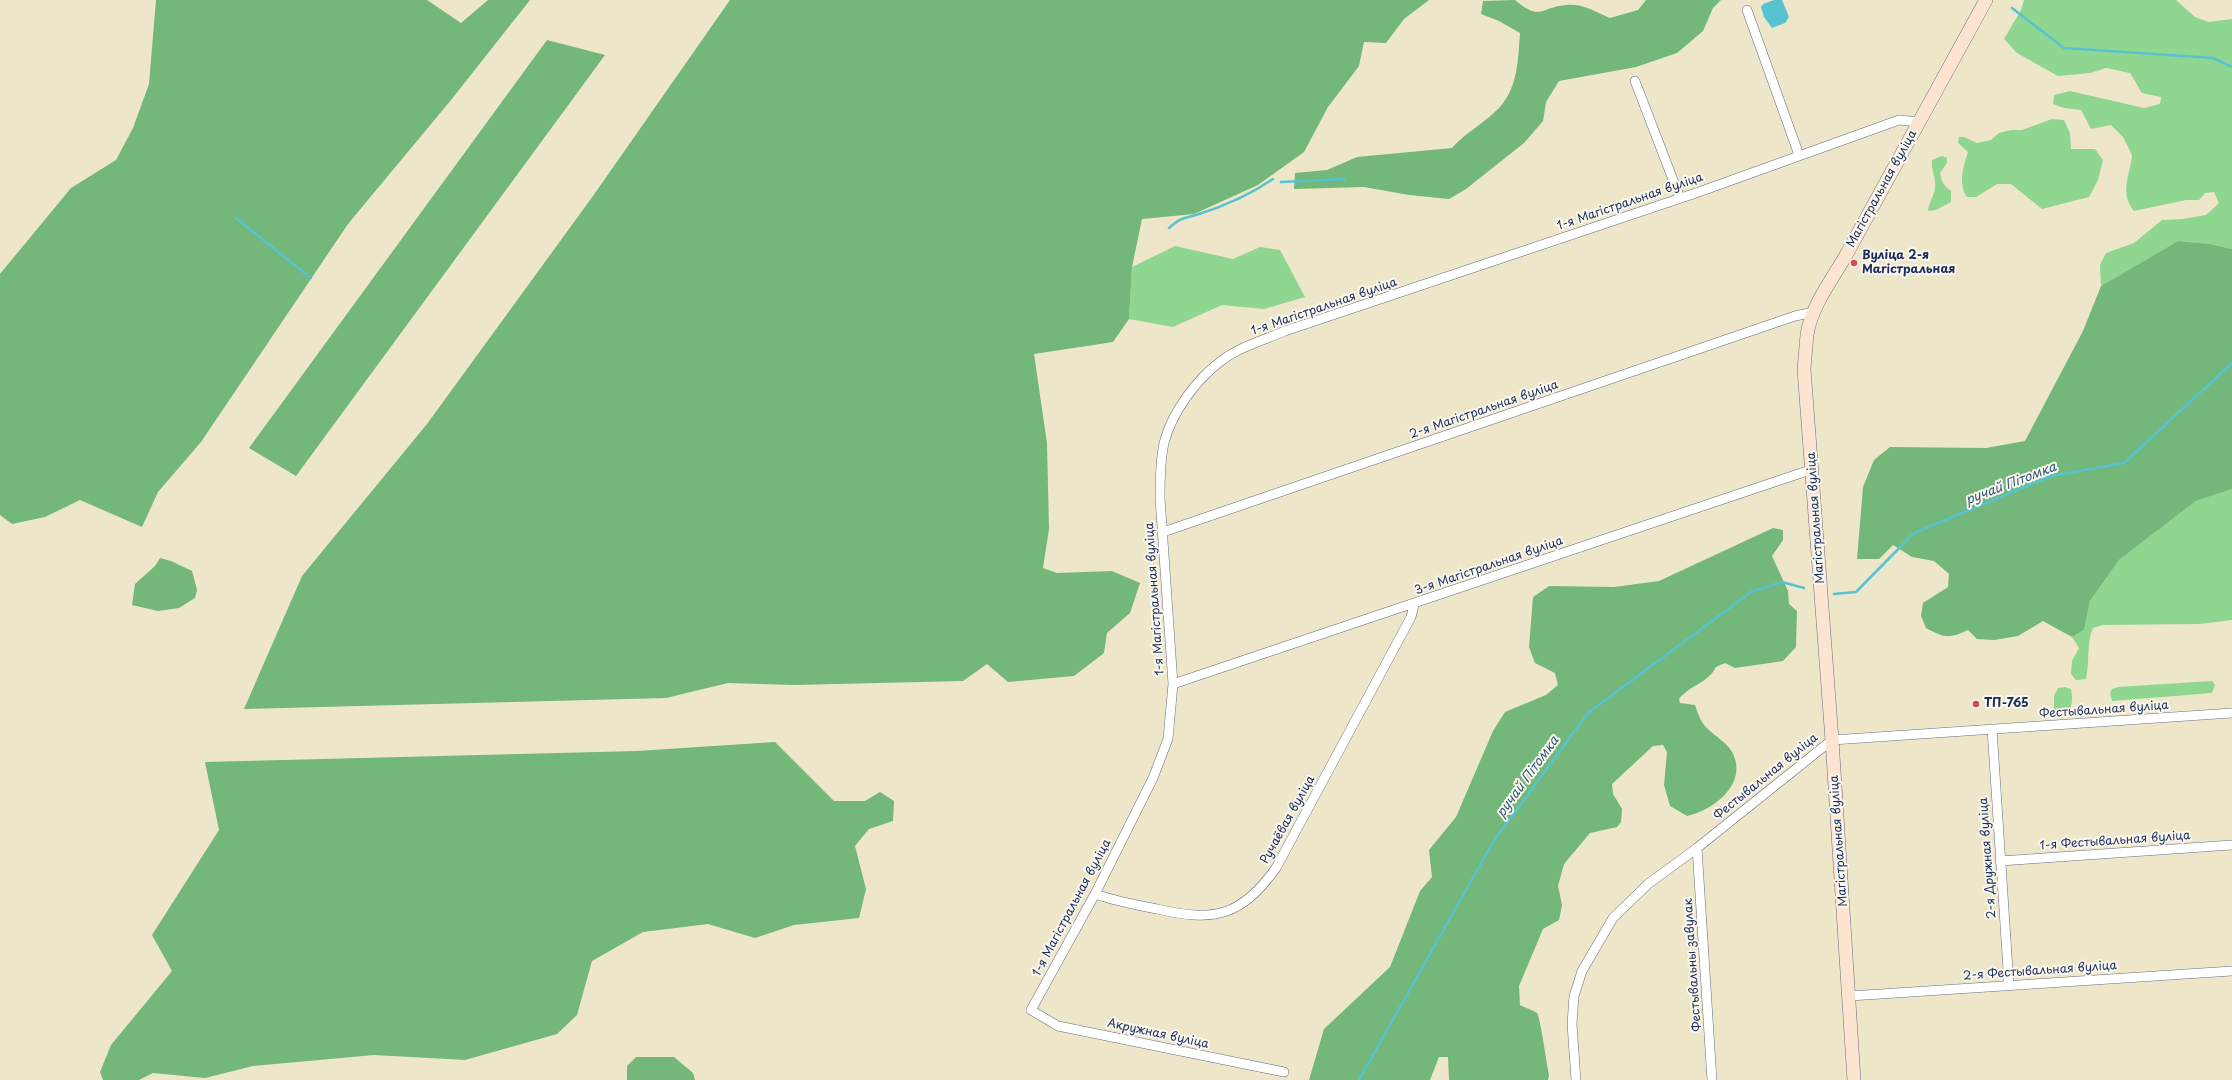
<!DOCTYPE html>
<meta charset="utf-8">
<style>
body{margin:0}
canvas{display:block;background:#ede6c9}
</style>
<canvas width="2232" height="1080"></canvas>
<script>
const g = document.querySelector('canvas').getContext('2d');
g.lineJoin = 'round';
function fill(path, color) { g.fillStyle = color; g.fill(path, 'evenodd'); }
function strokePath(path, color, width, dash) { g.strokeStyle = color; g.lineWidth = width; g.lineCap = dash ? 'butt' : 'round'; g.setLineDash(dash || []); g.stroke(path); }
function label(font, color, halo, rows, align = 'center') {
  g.font = font + ' "Playpen Sans",sans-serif'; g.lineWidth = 4; g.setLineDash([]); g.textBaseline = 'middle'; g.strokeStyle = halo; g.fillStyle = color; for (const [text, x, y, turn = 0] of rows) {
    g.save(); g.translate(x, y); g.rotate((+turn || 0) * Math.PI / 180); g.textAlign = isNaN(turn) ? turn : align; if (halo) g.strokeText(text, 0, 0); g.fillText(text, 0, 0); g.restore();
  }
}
fill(new Path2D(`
 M 2024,0 L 2176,0 L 2195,17 L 2209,22 L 2232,19 L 2232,249 L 2210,244 L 2178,241 L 2101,286 L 2100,265 L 2106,253 L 2134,243 L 2162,220 L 2183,219 L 2206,215 L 2219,203 L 2214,192 L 2205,193 L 2199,200 L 2186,200 L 2134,211 C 2119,192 2130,176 2132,155 L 2123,137 L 2111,125 L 2091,129 L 2081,110 L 2064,108 L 2053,104 L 2054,95 L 2070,91 L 2144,108 L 2160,104 L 2161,97 L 2142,93 L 2130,73 L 2106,68 L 2090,73 L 2058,76 L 2017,53 L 2004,39 L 2021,10 Z
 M 2052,119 L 2064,120 L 2070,133 L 2071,149 L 2095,149 L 2103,160 L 2098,180 L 2089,197 L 2042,209 L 2011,184 L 1997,184 L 1976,197 L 1967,197 C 1958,183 1963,168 1968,152 L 1958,143 L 1959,137 L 1964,137 L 1977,143 L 1991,140 L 1999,133 L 2011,130 L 2022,130 Z
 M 1942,156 L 1947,158 L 1947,163 L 1940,173 C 1941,181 1944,186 1951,191 L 1951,202 L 1936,210 L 1928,211 C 1929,201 1937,192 1935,181 C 1934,173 1931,168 1932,160 Z
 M 1175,246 L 1233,259 L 1260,247 L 1280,250 L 1305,297 L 1264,309 L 1222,305 L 1173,327 L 1129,319 L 1132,267 Z
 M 2232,489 L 2232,620 L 2200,624 L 2103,625 L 2093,628 C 2086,644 2090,662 2086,679 L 2076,680 L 2071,674 L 2072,661 L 2079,648 L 2072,637 L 2084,630 L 2090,601 L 2119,560 L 2196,501 Z
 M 2212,681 L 2215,685 L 2212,693 L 2112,701 L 2110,693 L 2112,689 L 2118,687 Z
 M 2065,687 L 2071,689 C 2073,700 2073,708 2064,716 L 2058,715 L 2054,712 L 2054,696 L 2058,688 Z`), '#8fd690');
fill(new Path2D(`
 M 156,0 L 427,0 L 461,23 L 488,0 L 530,0 L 451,100 L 348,224 L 201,442 L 158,492 L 142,527 L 80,500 L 45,517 L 12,524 L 0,515 L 0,274 L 71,188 L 116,160 L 133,128 L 149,84 Z
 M 730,0 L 1429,0 L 1404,19 L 1386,43 L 1364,42 L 1359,66 L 1328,107 L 1304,152 L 1258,185 L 1194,214 L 1142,219 L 1132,267 L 1129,319 L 1113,342 L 1034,354 L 1047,443 L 1049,529 L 1043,568 L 1057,573 L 1112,571 L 1140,583 L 1130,613 L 1107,633 L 1104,653 L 1074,676 L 1008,682 L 987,664 L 963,681 L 794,685 L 728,683 L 666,698 L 244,709 L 302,576 L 427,424 L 593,196 Z
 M 1515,0 C 1541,22 1541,7 1566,5 C 1582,3 1596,12 1610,18 L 1638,10 L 1646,0 L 1721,0 L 1713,8 L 1703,31 L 1677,53 L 1636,67 L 1559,81 L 1546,102 L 1543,121 L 1524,143 L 1466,189 L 1449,199 L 1409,195 L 1364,187 L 1294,189 L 1295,173 L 1327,170 L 1357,157 L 1452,148 C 1466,132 1485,123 1499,108 C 1518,88 1518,59 1520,33 L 1499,21 L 1481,14 L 1483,1 Z
 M 547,40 L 605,55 L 296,476 L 249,448 Z
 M 2178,241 L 2210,244 L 2232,249 L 2232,489 L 2196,501 L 2119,560 L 2090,601 L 2084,630 L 2072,637 L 2043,621 L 2018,636 L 1994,640 L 1977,639 L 1968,630 C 1948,639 1945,638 1926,628 L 1921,616 L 1923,603 L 1948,587 L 1949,574 L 1934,561 L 1912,557 L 1893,545 L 1879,559 L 1857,559 L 1863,487 L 1874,460 L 1890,447 L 1986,448 L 2025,441 L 2083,331 L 2101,286 Z
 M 1773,528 L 1783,530 L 1783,540 L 1772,556 L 1788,591 L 1789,604 L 1797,611 L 1796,647 L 1783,661 L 1735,668 L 1725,663 L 1716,667 C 1707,684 1691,684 1679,699 L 1680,703 L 1695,705 C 1697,711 1699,717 1702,722 C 1711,736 1731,742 1735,759 C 1744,787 1711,811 1687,816 L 1670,806 L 1664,785 L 1667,752 L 1663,745 L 1653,746 L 1612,784 L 1613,794 L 1622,809 L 1621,822 L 1617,827 L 1590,833 L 1564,864 L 1558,886 L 1562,905 L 1559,920 L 1543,929 L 1519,986 L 1520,1005 C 1525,1008 1533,1010 1537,1013 C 1540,1016 1547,1066 1549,1075 L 1548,1080 L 1449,1080 L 1448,1057 L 1439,1057 L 1430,1080 L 1309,1080 L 1324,1029 L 1390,967 L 1420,891 L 1432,877 L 1429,850 L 1456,817 L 1493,731 L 1505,712 L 1546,695 L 1558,685 L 1555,673 L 1535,663 L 1529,647 L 1533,597 L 1549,586 L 1614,587 L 1659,581 Z
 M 160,558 L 171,561 L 192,571 L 197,590 L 195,598 L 179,608 L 158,611 L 132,605 L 135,584 L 155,566 Z
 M 775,742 L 834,801 L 865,801 L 880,792 L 894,801 L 893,821 L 869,829 L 855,846 L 866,889 L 859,918 L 794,925 L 755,938 L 708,924 L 643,932 L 592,961 L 577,1015 L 557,1034 L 465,1060 L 374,1055 L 253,1066 L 205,1078 L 153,1073 L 139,1080 L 103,1080 L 100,1072 L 111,1045 L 172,971 L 152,935 L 219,830 L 205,762 L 637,751 Z
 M 636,1057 L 674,1057 L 693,1073 L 695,1080 L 627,1080 L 627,1066 Z`), '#73b77a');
fill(new Path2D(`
 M 1774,0 L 1782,0 L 1789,17 L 1785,23 L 1772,28 L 1764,17 L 1761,7 L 1763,4 Z`), '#57c3d0');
strokePath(new Path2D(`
 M 2012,8 L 2064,48 L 2213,58 L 2232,67
 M 1281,182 L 1345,179
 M 236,218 L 311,278
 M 1169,228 C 1181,217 1183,219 1196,215 C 1222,207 1251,194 1273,179
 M 1834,594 L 1856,592 L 1914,533 L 2051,476 L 2124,463 L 2232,363
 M 1359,1080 L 1493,842 L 1588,713 L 1751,592 L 1782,582 L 1804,588`), '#57c3d0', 2.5);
const street = new Path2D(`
 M 1747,10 L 1799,155
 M 1635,81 L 1680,198
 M 1163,532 L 1795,316 L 1814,312
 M 1173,684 L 1813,469
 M 1992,729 L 2009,985
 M 1697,848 L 1712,1080
 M 2000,861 L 2232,845
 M 1095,894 C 1115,901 1136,905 1157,909 C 1214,922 1241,917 1276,868 L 1411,617 L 1414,605
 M 1850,996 L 2232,971
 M 1284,1072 L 1058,1026 L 1031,1010 L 1095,894 L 1153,778 L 1168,739 L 1173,684 L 1160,498 C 1160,480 1160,461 1164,443 C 1172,412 1196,380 1221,361 C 1239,347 1264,340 1285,331 L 1696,193 L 1899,120 L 1919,122
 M 1576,1080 L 1572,1024 L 1574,996 L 1582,971 L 1613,918 L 1648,884 L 1697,848 L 1832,740 L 2232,713`);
const secondary = new Path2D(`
 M 1854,1080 L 1832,740 L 1804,369 C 1805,358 1806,346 1807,335 C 1811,307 1831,281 1845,257 L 1986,0`);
strokePath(street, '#646f83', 10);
strokePath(secondary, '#646f83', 14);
strokePath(street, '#fff', 9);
strokePath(secondary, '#fde4d1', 13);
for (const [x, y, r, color] of [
 [1854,263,4,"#d1495b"],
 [1976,704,4,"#d1495b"]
]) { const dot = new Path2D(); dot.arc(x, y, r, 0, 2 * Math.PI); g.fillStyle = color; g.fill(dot); strokePath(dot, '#fbf7ec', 1.5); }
label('12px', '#1b2f5e', '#fbf7ec', [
 ["Магістральная вуліца",1882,189,-61],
 ["1-я Магістральная вуліца",1630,202,-19],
 ["1-я Магістральная вуліца",1324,307,-19],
 ["2-я Магістральная вуліца",1484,410,-19],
 ["Магістральная вуліца",1816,518,-94],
 ["3-я Магістральная вуліца",1489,566,-19],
 ["1-я Магістральная вуліца",1155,599,-94],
 ["Фестывальная вуліца",2104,710,-4],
 ["Фестывальная вуліца",1766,777,-39],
 ["Ручаёвая вуліца",1288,820,-61],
 ["Магістральная вуліца",1839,841,-94],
 ["1-я Фестывальная вуліца",2115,841,-4],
 ["2-я Дружная вуліца",1988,858,-94],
 ["1-я Магістральная вуліца",1072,908,-62],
 ["Фестывальны завулак",1693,965,-94],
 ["2-я Фестывальная вуліца",2040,971,-4],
 ["Акружная вуліца",1158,1034,12]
]);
label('bold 12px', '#1b2f5e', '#fbf7ec', [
 ["Вуліца 2-я",1862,256],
 ["Магістральная",1862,270],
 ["ТП-765",1984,704]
], 'left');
label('italic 13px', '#2d5b80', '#fbf7ec', [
 ["ручай Пітомка",2011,484,-21],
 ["ручай Пітомка",1528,777,-54]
]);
</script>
